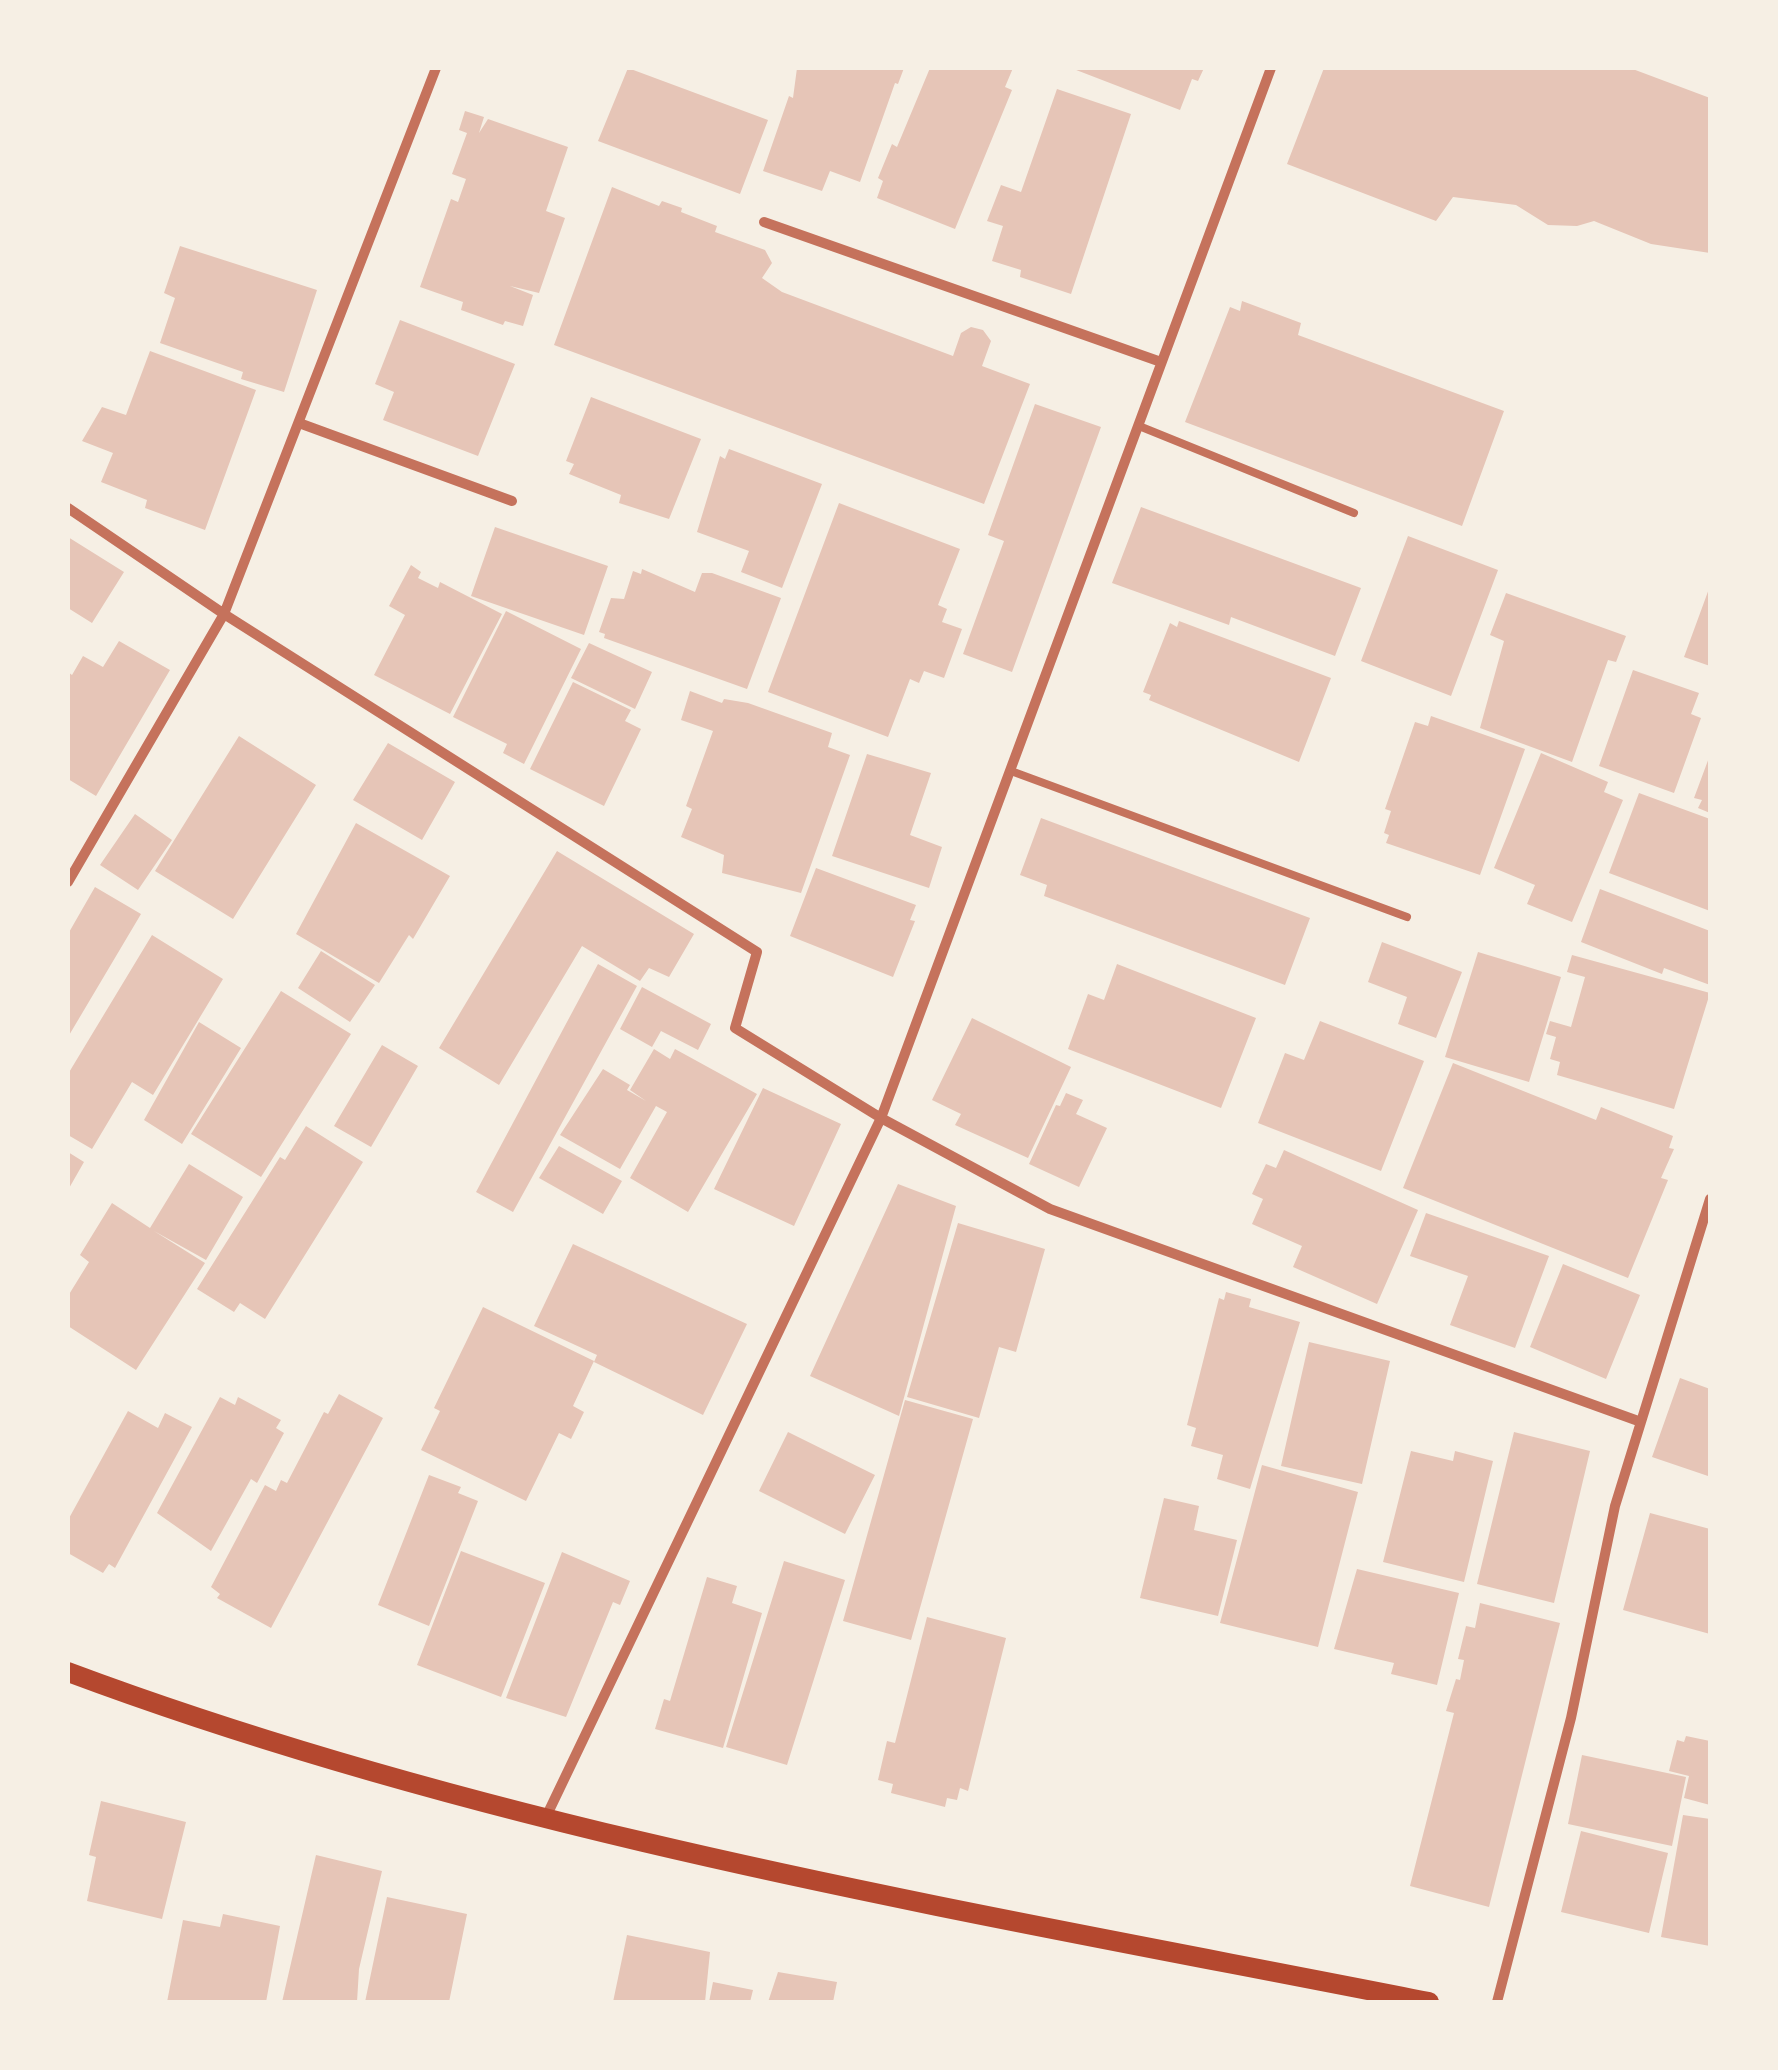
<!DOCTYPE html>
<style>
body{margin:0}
#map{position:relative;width:1778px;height:2070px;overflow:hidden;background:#f6efe4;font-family:"Titillium Web",sans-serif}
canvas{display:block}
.frame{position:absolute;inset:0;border:70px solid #f6efe4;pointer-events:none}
</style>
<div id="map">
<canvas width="1778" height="2070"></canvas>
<div class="frame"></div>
</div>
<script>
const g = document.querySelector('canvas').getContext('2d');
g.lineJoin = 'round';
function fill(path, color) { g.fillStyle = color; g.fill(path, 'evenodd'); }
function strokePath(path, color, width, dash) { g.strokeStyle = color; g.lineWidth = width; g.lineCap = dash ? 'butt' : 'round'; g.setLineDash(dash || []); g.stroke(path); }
fill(new Path2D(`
 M 628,68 L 768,120 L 740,194 L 598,141 Z
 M 797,68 L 904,68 L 898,84 L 895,83 L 860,182 L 830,171 L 822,191 L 763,171 L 789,96 L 793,98 Z
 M 930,68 L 1013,68 L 1005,87 L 1012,90 L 955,229 L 877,198 L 883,181 L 878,178 L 892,144 L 897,147 Z
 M 1071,68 L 1204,68 L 1198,81 L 1192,79 L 1180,110 Z
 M 1324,68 L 1630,68 L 1710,98 L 1710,253 L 1651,244 L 1594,221 L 1577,226 L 1548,225 L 1516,205 L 1453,197 L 1436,221 L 1287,164 Z
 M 1057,89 L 1131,114 L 1071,294 L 1020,277 L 1021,270 L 992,261 L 1003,226 L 987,221 L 1001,185 L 1021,192 Z
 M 465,111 L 484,117 L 479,133 L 488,119 L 568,147 L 546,211 L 565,218 L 539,293 L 510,286 L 533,295 L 523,326 L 505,321 L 503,325 L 461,310 L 463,302 L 420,287 L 451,199 L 458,202 L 466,179 L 452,174 L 467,133 L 459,130 Z
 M 612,187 L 659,206 L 662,201 L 682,208 L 681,212 L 717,226 L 715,232 L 765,250 L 772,263 L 762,278 L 782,292 L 953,356 L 961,333 L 971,327 L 983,330 L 991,341 L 982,366 L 1030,384 L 984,504 L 554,345 Z
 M 180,246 L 317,290 L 284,392 L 241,379 L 243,372 L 160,343 L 175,298 L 164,293 Z
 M 1242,301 L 1301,323 L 1298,335 L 1504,411 L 1462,526 L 1185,422 L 1230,307 L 1240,311 Z
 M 400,320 L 515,364 L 478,456 L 383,420 L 394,392 L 375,384 Z
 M 150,351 L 256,390 L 205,530 L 145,508 L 147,500 L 101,482 L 113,453 L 82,441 L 102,407 L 126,415 Z
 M 591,397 L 701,439 L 669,519 L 619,503 L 621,495 L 569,474 L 574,464 L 566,461 Z
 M 1035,404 L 1101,427 L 1012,672 L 963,654 L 1004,541 L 988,535 Z
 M 729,449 L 822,484 L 782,588 L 741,572 L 749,551 L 697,532 L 720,456 L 725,459 Z
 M 839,503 L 960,549 L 938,605 L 947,609 L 942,622 L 962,629 L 944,678 L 924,671 L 919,683 L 910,679 L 888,737 L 768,692 Z
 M 1141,507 L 1361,588 L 1335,656 L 1231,617 L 1229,625 L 1112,583 Z
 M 495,527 L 608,566 L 584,635 L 471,596 Z
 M 1408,536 L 1498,570 L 1451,696 L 1361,661 Z
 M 68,537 L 124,572 L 92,623 L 68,608 Z
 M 411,565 L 421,572 L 418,578 L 438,588 L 440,582 L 502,614 L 450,714 L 374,675 L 405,615 L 389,606 Z
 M 642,569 L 695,592 L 702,573 L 712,573 L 781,598 L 747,689 L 604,638 L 605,634 L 599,632 L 611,598 L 624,599 L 633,571 L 641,574 Z
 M 1710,586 L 1710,666 L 1684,657 Z
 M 1506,593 L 1626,636 L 1616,662 L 1608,660 L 1572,762 L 1480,728 L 1504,641 L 1490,635 Z
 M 506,611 L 581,649 L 524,764 L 503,753 L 507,744 L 453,717 Z
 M 1179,621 L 1331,678 L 1299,762 L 1149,700 L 1151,695 L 1143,692 L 1170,623 L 1177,627 Z
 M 119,641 L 170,670 L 96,796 L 68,779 L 68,672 L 72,675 L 83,656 L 103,667 Z
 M 589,643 L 652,672 L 635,709 L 571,678 Z
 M 1633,670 L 1699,693 L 1691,714 L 1701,718 L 1674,793 L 1599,766 Z
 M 573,682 L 631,710 L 625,721 L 641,729 L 604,806 L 530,769 Z
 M 690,691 L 722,703 L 724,699 L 748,703 L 832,733 L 828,747 L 850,755 L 801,893 L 722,873 L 724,855 L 681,837 L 692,809 L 686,806 L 713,731 L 681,720 Z
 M 1431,716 L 1525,749 L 1480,875 L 1386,843 L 1389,835 L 1384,833 L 1391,811 L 1385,809 L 1415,722 L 1428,726 Z
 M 239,736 L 316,785 L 233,919 L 155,871 Z
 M 388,743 L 455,782 L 422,840 L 353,800 Z
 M 1541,753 L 1608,782 L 1604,792 L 1623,800 L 1572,922 L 1527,904 L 1535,885 L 1494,868 Z
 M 867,754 L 931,773 L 910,835 L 942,847 L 929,888 L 832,856 Z
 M 1710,755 L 1710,813 L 1698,808 L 1702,800 L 1694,798 Z
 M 1639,793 L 1710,819 L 1710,911 L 1609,873 Z
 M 135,814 L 172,840 L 138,890 L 100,865 Z
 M 1041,818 L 1310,918 L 1285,985 L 1044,896 L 1047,885 L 1020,875 Z
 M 356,823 L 450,876 L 413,939 L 409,935 L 379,983 L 296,934 Z
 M 557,851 L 694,934 L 669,977 L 649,968 L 640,981 L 582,946 L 499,1085 L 439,1048 Z
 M 816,868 L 916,905 L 910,920 L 915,921 L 893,977 L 790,936 Z
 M 95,887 L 141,914 L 68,1037 L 68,934 Z
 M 1600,889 L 1710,931 L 1710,985 L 1664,968 L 1662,974 L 1581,942 Z
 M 152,935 L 223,979 L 153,1095 L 132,1082 L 92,1149 L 68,1135 L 68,1074 Z
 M 1382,942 L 1462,972 L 1436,1038 L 1398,1024 L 1407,997 L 1368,982 Z
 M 321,951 L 375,985 L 350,1022 L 298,988 Z
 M 1478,952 L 1561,977 L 1529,1082 L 1445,1057 Z
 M 1572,955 L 1710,993 L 1674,1109 L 1557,1075 L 1560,1062 L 1550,1059 L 1556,1037 L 1546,1034 L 1550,1021 L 1571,1027 L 1585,977 L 1567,972 Z
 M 598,964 L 637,986 L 513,1212 L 476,1192 Z
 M 1117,964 L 1256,1018 L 1221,1108 L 1068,1049 L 1088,994 L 1104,1000 Z
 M 642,987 L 711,1024 L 698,1050 L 661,1031 L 652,1047 L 620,1029 Z
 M 281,991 L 351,1034 L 261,1177 L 191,1134 Z
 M 972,1018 L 1071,1067 L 1028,1158 L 955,1125 L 961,1114 L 932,1100 Z
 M 1320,1021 L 1424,1061 L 1381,1171 L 1258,1123 L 1285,1053 L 1304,1060 Z
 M 199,1022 L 241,1048 L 182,1144 L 144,1120 Z
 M 382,1045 L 418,1066 L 371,1147 L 334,1126 Z
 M 654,1049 L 670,1059 L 675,1049 L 757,1094 L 688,1212 L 630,1178 L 667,1112 L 656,1106 L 620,1169 L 560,1135 L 603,1069 L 630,1085 L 627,1090 L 646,1101 L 630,1090 Z
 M 1453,1063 L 1596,1120 L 1601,1107 L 1673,1136 L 1669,1148 L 1674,1149 L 1661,1178 L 1668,1180 L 1628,1278 L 1403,1188 Z
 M 763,1088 L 841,1124 L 794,1226 L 714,1189 Z
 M 1066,1093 L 1083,1100 L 1076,1114 L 1107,1128 L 1079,1187 L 1029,1164 L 1056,1105 L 1060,1106 Z
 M 306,1126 L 363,1162 L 265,1319 L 240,1303 L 234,1312 L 197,1289 L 280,1157 L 285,1160 Z
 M 559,1146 L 622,1181 L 603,1214 L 539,1178 Z
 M 1284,1150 L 1418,1210 L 1377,1304 L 1293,1267 L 1302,1246 L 1252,1224 L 1263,1199 L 1252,1194 L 1266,1164 L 1276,1168 Z
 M 68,1152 L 84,1162 L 68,1190 Z
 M 189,1164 L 243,1197 L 206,1260 L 154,1231 L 205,1263 L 136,1370 L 68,1326 L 68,1296 L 89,1262 L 80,1255 L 112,1203 L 150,1228 Z
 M 898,1184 L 956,1206 L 899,1416 L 810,1376 Z
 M 1426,1213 L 1549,1256 L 1515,1348 L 1450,1325 L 1468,1276 L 1410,1256 Z
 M 958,1223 L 1045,1249 L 1016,1352 L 999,1347 L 979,1418 L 907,1397 Z
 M 573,1244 L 747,1324 L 703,1415 L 594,1362 L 597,1355 L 534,1326 Z
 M 1563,1264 L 1640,1295 L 1606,1379 L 1530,1347 Z
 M 1226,1292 L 1251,1299 L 1249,1307 L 1300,1322 L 1250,1489 L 1217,1479 L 1223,1455 L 1191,1446 L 1196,1428 L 1187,1425 L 1219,1298 L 1224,1300 Z
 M 483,1307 L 594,1361 L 573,1406 L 584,1412 L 571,1439 L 559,1433 L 526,1501 L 421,1450 L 440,1411 L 434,1408 Z
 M 1309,1342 L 1390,1361 L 1362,1484 L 1281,1466 Z
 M 1680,1378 L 1710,1389 L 1708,1476 L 1652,1457 Z
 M 339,1394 L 383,1418 L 271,1628 L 217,1598 L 220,1594 L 211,1587 L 265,1485 L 276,1491 L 281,1480 L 287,1483 L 324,1412 L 328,1414 Z
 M 220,1397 L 235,1405 L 238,1397 L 281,1420 L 276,1428 L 284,1433 L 257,1483 L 251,1479 L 211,1551 L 157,1513 Z
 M 905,1400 L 973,1419 L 911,1640 L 843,1621 Z
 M 128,1411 L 158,1428 L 165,1413 L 192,1427 L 115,1568 L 109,1564 L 103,1573 L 68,1553 L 68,1520 Z
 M 788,1432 L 875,1475 L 845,1534 L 759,1491 Z
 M 1514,1432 L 1590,1451 L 1554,1603 L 1477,1584 Z
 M 1411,1451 L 1453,1461 L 1455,1451 L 1493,1461 L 1464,1582 L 1383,1562 Z
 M 1262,1465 L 1358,1492 L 1318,1647 L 1220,1623 Z
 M 429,1475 L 461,1487 L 458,1493 L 478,1501 L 429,1626 L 378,1605 Z
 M 1164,1498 L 1199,1506 L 1194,1530 L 1237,1540 L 1218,1616 L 1140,1598 Z
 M 1650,1513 L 1710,1529 L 1710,1634 L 1623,1610 Z
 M 461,1551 L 545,1583 L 501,1697 L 417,1665 Z
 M 562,1552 L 630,1581 L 620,1605 L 613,1602 L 566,1717 L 506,1698 Z
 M 784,1561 L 845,1580 L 787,1765 L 726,1747 Z
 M 1357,1569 L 1459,1593 L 1437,1685 L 1391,1674 L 1394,1663 L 1334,1649 Z
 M 707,1577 L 737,1586 L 732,1603 L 762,1613 L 723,1748 L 655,1729 L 664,1699 L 670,1701 Z
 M 1480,1603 L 1560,1623 L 1489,1907 L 1410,1886 L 1454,1713 L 1446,1711 L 1456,1679 L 1460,1680 L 1464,1660 L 1458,1659 L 1466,1626 L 1475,1628 Z
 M 927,1617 L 1006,1638 L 968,1791 L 960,1788 L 957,1800 L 947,1798 L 945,1807 L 891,1793 L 893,1784 L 878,1780 L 887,1741 L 895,1743 Z
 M 1686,1736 L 1710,1741 L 1710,1805 L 1684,1798 L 1689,1776 L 1669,1771 L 1677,1740 L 1684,1742 Z
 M 1582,1755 L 1686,1777 L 1672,1846 L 1568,1824 Z
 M 101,1801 L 186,1822 L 162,1919 L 87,1901 L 96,1857 L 89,1855 Z
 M 1683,1815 L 1710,1819 L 1710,1946 L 1661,1937 Z
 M 1581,1831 L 1668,1853 L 1649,1933 L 1561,1912 Z
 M 316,1855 L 382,1871 L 359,1969 L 357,2002 L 282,2002 Z
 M 387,1897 L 467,1914 L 449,2002 L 365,2002 Z
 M 223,1914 L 280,1926 L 266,2002 L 167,2002 L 183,1920 L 220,1927 Z
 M 627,1935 L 710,1952 L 705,2002 L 613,2002 Z
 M 778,1972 L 837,1982 L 833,2002 L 768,2002 Z
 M 713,1982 L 753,1990 L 750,2002 L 709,2002 Z`), '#e6c5b7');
strokePath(new Path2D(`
 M 1139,426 L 1354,513
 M 1011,771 L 1407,917`), '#c5725c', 8);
strokePath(new Path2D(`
 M 764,222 L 1161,362
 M 299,423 L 512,501
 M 68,508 L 224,614 L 757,952 L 735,1028 L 881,1118 L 1050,1209 L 1641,1422
 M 68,882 L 224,614 L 436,68
 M 545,1819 L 881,1118 L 1271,68
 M 1497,2002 L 1571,1718 L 1615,1506 L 1710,1199`), '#c5725c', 10);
strokePath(new Path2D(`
 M 68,1672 C 504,1835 973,1912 1429,2002`), '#b5482f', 20);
</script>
